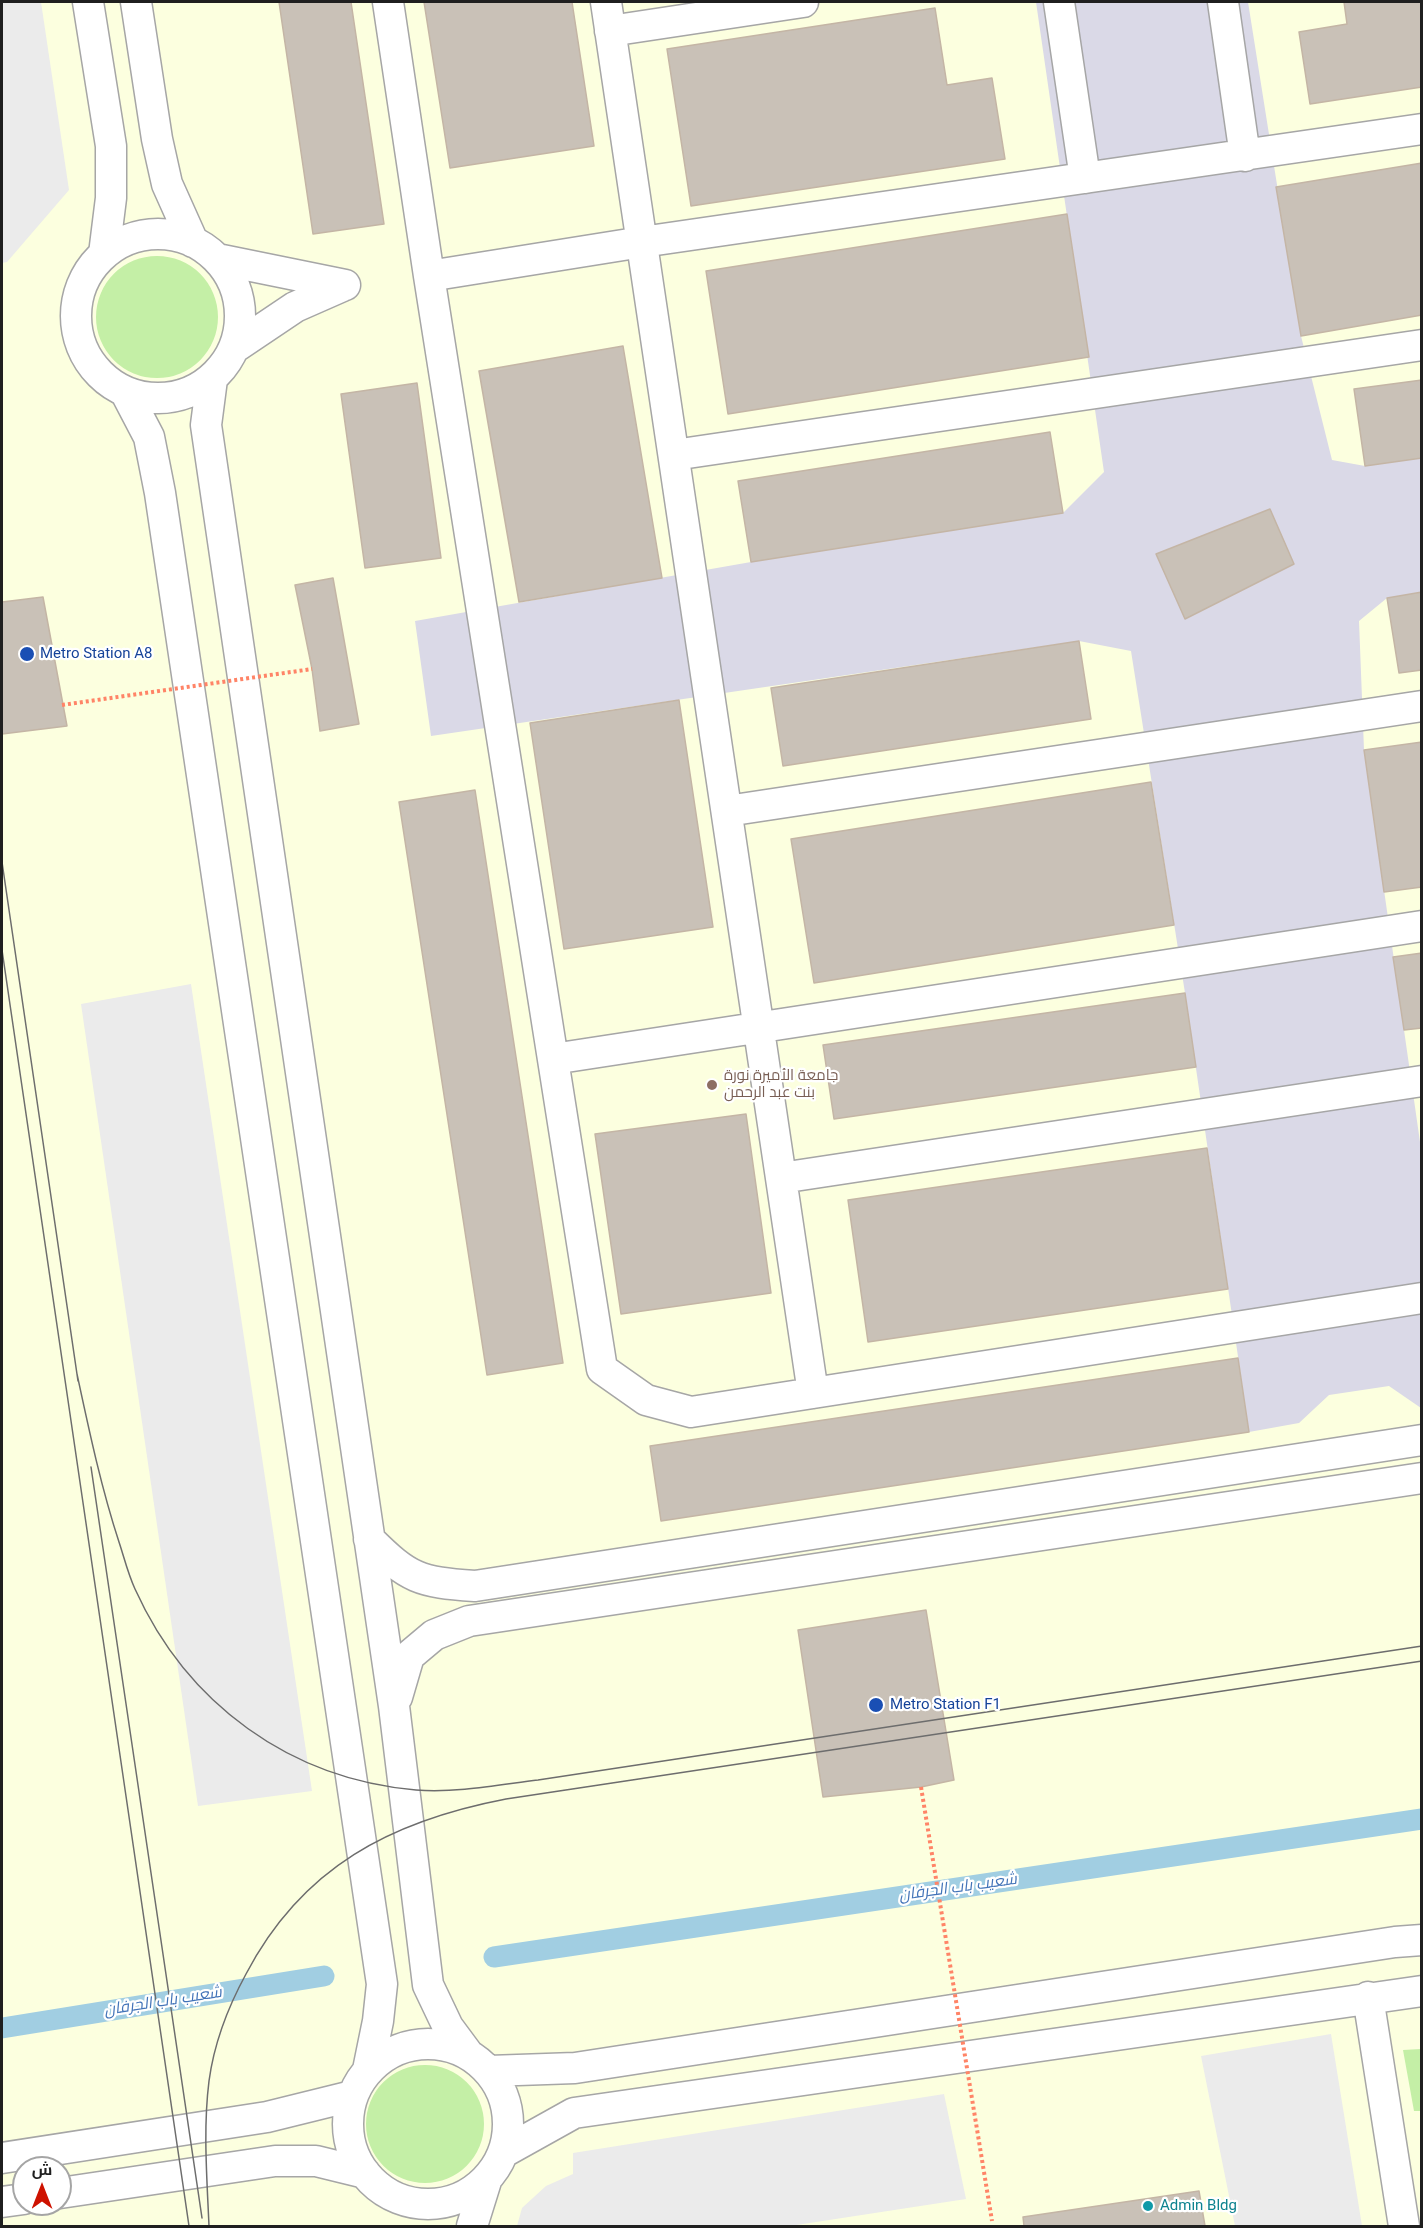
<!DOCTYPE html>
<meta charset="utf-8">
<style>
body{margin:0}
#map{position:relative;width:1423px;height:2228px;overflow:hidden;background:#f1eee4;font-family:Roboto,Cairo,sans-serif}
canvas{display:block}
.frame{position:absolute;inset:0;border:3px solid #1f1f1f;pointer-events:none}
.north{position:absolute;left:12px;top:2156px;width:60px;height:60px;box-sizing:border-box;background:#fff;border:2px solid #a5a5a5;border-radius:50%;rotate:0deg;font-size:16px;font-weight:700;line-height:24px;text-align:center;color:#1f1f1f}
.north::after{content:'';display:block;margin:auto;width:21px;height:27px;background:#ce1200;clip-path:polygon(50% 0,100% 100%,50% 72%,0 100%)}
</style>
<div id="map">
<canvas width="1423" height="2228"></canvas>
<div class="frame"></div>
<div class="north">ش</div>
</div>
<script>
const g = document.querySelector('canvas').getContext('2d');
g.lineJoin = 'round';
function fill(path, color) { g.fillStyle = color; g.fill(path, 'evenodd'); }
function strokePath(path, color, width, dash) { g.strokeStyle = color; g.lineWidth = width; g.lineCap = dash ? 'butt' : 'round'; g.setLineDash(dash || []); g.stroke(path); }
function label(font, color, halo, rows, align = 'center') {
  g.font = font + ' Roboto,Cairo,sans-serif'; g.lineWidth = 4.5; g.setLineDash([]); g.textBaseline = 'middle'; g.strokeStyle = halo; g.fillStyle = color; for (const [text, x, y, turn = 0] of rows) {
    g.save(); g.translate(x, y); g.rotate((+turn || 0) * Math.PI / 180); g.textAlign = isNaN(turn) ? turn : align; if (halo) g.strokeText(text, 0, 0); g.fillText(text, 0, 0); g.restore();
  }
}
fill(new Path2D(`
 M 2,2 L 1421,2 L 1421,2226 L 2,2226 ZM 24,2168 L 60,2168 L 60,2204 L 24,2204 Z`), '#fcffdf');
fill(new Path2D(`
 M96 317a61 61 0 1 1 122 0a61 61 0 1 1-122 0Z
 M 1421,2049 L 1421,2111 L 1414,2111 L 1403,2050 Z
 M366 2124a59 59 0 1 1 118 0a59 59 0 1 1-118 0Z`), '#c4efa6');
fill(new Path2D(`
 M 2,2 L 41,2 L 69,190 L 7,262 L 2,263 Z
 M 191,984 L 312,1791 L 198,1806 L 81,1004 Z
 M 1331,2034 L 1362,2226 L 1235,2226 L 1201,2056 Z
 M 944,2094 L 966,2199 L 790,2226 L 517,2226 L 522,2208 L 546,2186 L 573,2174 L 573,2153 Z`), '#ebebeb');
fill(new Path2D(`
 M 1036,2 L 1248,2 L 1301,336 L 1332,460 L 1365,466 L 1421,458 L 1421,592 L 1387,598 L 1359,621 L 1364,750 L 1421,1149 L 1421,1408 L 1389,1386 L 1329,1395 L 1299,1423 L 1249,1432 L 1185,993 L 1131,651 L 1079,641 L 431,736 L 415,621 L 751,562 L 1063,513 L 1104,472 Z`), '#dad9e7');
strokePath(new Path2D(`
 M 494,1957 L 1422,1819
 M 2,2028 L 324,1976`), '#a1cee2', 21);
const building = new Path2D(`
 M 279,2 L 351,2 L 384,224 L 313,234 Z
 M 424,2 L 572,2 L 594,146 L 450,168 Z
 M 1344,2 L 1422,2 L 1422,87 L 1310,104 L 1299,32 L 1347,24 Z
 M 935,8 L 947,85 L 992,78 L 1005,159 L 691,206 L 667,49 Z
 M 1422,163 L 1422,315 L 1301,336 L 1276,187 Z
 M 1067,214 L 1089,357 L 728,414 L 706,271 Z
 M 623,346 L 662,578 L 519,602 L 479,371 Z
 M 1422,380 L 1422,458 L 1365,466 L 1354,389 Z
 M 417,383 L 441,558 L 365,568 L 341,394 Z
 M 1050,432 L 1063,513 L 751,562 L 738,481 Z
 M 1270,509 L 1294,564 L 1185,619 L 1156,554 Z
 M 333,578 L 359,724 L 320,731 L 312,669 L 295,585 Z
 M 1422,592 L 1422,670 L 1399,673 L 1387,598 Z
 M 43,597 L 67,726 L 2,734 L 2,602 Z
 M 1079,641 L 1091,719 L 783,766 L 771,688 Z
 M 679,700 L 713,927 L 564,949 L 530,723 Z
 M 1422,742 L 1422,887 L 1384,892 L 1364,750 Z
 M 1151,782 L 1174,925 L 814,983 L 791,839 Z
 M 475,790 L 563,1363 L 487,1375 L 399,802 Z
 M 1422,953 L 1422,1028 L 1404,1030 L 1393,957 Z
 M 1185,993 L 1196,1067 L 834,1119 L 823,1045 Z
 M 746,1114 L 771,1293 L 621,1314 L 595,1134 Z
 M 1207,1148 L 1228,1289 L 868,1342 L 848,1200 Z
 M 1238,1358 L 1249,1432 L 661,1521 L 650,1446 Z
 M 926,1610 L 954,1780 L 921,1787 L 823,1797 L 798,1630 Z
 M 1199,2191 L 1205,2226 L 1024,2226 L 1023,2217 Z`);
fill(building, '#c9c1b7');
strokePath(building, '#c4b5a5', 1.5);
const minor = new Path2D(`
 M 88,2 L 111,146 L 111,198 L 104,254
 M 136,2 L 157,139 L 167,184 L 193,242
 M 388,2 L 429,276 L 602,1369 L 646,1400 L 691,1412 L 1422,1298
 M 606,2 L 813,1393
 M 1059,2 L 1085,178
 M 1223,2 L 1245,156
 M 610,31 L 803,2
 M76 316a82 82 0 1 1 164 0a82 82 0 1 1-164 0Z
 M 217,259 L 345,285
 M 429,276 L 642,242 L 1422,129
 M 234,348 L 295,307 L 345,285
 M 212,379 L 206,425 L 394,1706 L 428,1985 L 448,2027 L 468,2054
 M 126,393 L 149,437 L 160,493 L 382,1984 L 378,2021 L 368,2070
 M 674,455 L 1422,345
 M 727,811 L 1422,706
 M 553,1059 L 1422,926
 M 781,1178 L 1422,1081
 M 369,1539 C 409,1579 419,1582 475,1586 L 1422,1440
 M 397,1697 L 409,1656 L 434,1635 L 469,1621 L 1422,1478
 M 1368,1997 L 1404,2226
 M348 2124a80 80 0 1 1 160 0a80 80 0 1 1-160 0Z
 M 489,2071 L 575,2068 L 1395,1942 L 1422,1940
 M 504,2152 L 574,2113 L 1422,1991
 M 2,2158 L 267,2117 L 352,2096
 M 60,2193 L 275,2161 L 316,2161 L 365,2173
 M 2,2202 L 24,2199
 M 472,2226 L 486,2181`);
strokePath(minor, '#a6a6a6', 33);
strokePath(minor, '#fff', 30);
strokePath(new Path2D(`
 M 2,862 L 78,1381
 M 2,950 L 189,2226
 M 77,1374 C 89,1430 101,1487 119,1542 C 124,1557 128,1574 135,1589 C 187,1704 290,1779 416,1790 C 457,1793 498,1785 538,1780 L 1422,1646
 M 91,1467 L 202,2218
 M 209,2226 C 207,2179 203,2129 209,2081 C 214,2044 228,2007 246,1974 C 302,1867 391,1821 506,1799 L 1422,1661`), '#6d6d6d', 1.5);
strokePath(new Path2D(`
 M 62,705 L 312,669
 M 921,1787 L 992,2221`), '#ff8467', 4, [3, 3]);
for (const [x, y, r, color] of [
 [27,654,8,"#1a4fb4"],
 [712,1085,6,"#8d6e63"],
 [876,1705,8,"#1a4fb4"],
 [1148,2206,6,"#0f9aa8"]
]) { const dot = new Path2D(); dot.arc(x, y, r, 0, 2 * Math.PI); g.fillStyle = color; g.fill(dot); strokePath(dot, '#fff', 2); }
label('15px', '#164399', '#fff', [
 ["Metro Station A8",40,654],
 ["Metro Station F1",890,1705]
], 'left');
label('15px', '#785e54', '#fff', [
 ["جامعة الأميرة نورة",724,1076],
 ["بنت عبد الرحمن",724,1093]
], 'left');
label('15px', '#0d838f', '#fff', [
 ["Admin Bldg",1160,2206]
], 'left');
label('italic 16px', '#4273b8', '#fff', [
 ["شعيب باب الجرفان",958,1888,-8],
 ["شعيب باب الجرفان",163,2002,-9]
]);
</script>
